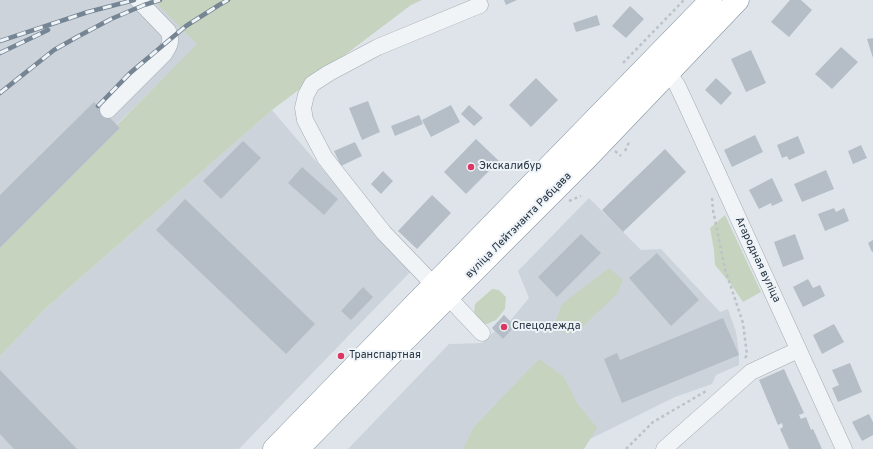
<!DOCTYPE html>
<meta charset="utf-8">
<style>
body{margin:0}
canvas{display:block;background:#dee4e9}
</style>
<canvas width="873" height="449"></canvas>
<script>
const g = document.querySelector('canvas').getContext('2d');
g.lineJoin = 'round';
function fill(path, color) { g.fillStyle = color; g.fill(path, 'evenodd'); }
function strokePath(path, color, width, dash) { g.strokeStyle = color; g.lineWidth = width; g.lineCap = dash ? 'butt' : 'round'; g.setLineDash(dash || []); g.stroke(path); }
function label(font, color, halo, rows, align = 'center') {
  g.font = font + ' Overpass,sans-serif'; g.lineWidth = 4; g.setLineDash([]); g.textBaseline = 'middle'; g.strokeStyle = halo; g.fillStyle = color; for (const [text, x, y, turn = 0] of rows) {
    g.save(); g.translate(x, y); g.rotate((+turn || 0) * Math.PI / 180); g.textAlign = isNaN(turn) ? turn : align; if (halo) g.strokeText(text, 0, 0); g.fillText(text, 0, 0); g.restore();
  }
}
fill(new Path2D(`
 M 0,0 L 153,0 L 198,44 L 0,240 Z
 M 272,110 L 348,199 L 412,270 L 239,449 L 0,449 L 0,356 L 46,308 Z
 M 589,198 L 641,250 L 661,249 L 720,312 L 728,309 L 736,332 L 739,353 L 739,365 L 716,375 L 712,384 L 675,397 L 580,444 L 537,449 L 348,449 L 449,344 L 482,343 L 495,331 L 492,328 L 504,315 L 510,321 L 529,298 L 518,271 Z`), '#ccd3db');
fill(new Path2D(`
 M 153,0 L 422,0 L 411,5 L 272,110 L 46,308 L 0,356 L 0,248 L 120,128 L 117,125 L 197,44 Z
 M 725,215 L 761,292 L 743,302 L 730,283 L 715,265 L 714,250 L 710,228 Z
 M 609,268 L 623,280 L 617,294 L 578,331 L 565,334 L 555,323 L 562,304 Z
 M 492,289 L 499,290 L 506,297 L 505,309 L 496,320 L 487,324 L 478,322 L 474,314 L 475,304 Z
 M 539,359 L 564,377 L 577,403 L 597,428 L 584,449 L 463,449 L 474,427 Z`), '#c6d4bf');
fill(new Path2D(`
 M 504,0 L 517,0 L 506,5 Z
 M 790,0 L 801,0 L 812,10 L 789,37 L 771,22 Z
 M 630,6 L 644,19 L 626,38 L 612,26 Z
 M 597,15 L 600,25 L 576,32 L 573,23 Z
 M 873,38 L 873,58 L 867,39 Z
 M 841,47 L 858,62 L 832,89 L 815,74 Z
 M 751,50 L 766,83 L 746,92 L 731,59 Z
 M 536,78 L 558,100 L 531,127 L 509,105 Z
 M 716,78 L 732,93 L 721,105 L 705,90 Z
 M 368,101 L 380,132 L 362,140 L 349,108 Z
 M 94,102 L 120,128 L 0,248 L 0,195 Z
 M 451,105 L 460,122 L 431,137 L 422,120 Z
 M 469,105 L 483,118 L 474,126 L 461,114 Z
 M 419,115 L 423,124 L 395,136 L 391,126 Z
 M 755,135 L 763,152 L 732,167 L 724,150 Z
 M 798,136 L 805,153 L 789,160 L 787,156 L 782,158 L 777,145 Z
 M 476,139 L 499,161 L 466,194 L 444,172 Z
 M 243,141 L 261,158 L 221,199 L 203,181 Z
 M 355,142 L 362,156 L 341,166 L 334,151 Z
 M 861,145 L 867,158 L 853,164 L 848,151 Z
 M 665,149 L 686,172 L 623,232 L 602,210 Z
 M 302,167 L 338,199 L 324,215 L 288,183 Z
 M 826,170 L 834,189 L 802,202 L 794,184 Z
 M 383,171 L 393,181 L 381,194 L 371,184 Z
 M 772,178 L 783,201 L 772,206 L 771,203 L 759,209 L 749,190 Z
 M 432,195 L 451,213 L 417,249 L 398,231 Z
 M 185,199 L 315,324 L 286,354 L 156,230 Z
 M 834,208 L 836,212 L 844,208 L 849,221 L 825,231 L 818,214 Z
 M 581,234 L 601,253 L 557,297 L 538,277 Z
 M 795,234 L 804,259 L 783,267 L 774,242 Z
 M 873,240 L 873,252 L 872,252 L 868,243 Z
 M 657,253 L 699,300 L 671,326 L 629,278 Z
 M 808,279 L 813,288 L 820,285 L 825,296 L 803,307 L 793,287 Z
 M 363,287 L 373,297 L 351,320 L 341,311 Z
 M 504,315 L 515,326 L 503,339 L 492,328 Z
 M 723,318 L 739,355 L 622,403 L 604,359 L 617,353 L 620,360 Z
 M 834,324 L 844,342 L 822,354 L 813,335 Z
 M 850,363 L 862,392 L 838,402 L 832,388 L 839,385 L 832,370 Z
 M 784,369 L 804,413 L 799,415 L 801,419 L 806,417 L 811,430 L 813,429 L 822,449 L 789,449 L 780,429 L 783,427 L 782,423 L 778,425 L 759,380 Z
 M 0,370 L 77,449 L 14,449 L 0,434 Z
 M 869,414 L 873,422 L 873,435 L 862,441 L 852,422 Z`), '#b5bec7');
const minor = new Path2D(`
 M 668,72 L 677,85 L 686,104 L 844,449
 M 108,110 L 164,54 C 169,47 173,40 168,31 L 138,0
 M 434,285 L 384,233 L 325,158 L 305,120 L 303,108 L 306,95 L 312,84 L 329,73 L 378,47 L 480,5
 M 448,297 L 482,333
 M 664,449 L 751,372 L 798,350`);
const highway = new Path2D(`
 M 274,449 L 711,0
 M 298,449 L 403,342 L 589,156 L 738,0`);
strokePath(minor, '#a3abb4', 17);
strokePath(highway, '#8493a1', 23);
strokePath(new Path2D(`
 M 623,63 L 684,0
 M 615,151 L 621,156
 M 625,151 L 630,140
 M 712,198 L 713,210 L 725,269 L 743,323 L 747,355 L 745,358
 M 569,201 L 581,196
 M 626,449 L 653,422 L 708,390`), '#bcc2c8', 2.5, [3, 3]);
strokePath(minor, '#f1f4f7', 16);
strokePath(highway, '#fff', 22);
const rail = new Path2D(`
 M 0,41 L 88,12 L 134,0
 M 0,53 L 48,30
 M 0,93 L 54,50 L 77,37 L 111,19 L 144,5 L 160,0
 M 98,106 L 130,73 L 186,26 L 219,5 L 228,0`);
strokePath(rail, '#768594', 4.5);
strokePath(rail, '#eef3f7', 3, [9]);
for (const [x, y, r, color] of [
 [471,167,4,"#da3862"],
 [504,327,4,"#da3862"],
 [341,356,4,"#da3862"]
]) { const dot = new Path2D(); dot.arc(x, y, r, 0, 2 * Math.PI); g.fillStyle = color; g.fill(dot); strokePath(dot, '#eef3f7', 1.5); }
label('11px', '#263342', '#eef3f7', [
 ["Экскалибур",479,167],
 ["Спецодежда",512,327],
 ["Транспартная",349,356]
], 'left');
label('11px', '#263342', '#eef3f7', [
 ["вуліца Лейтэнанта Рабцава",519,226,-45],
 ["Агародная вуліца",757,260,65]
]);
</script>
